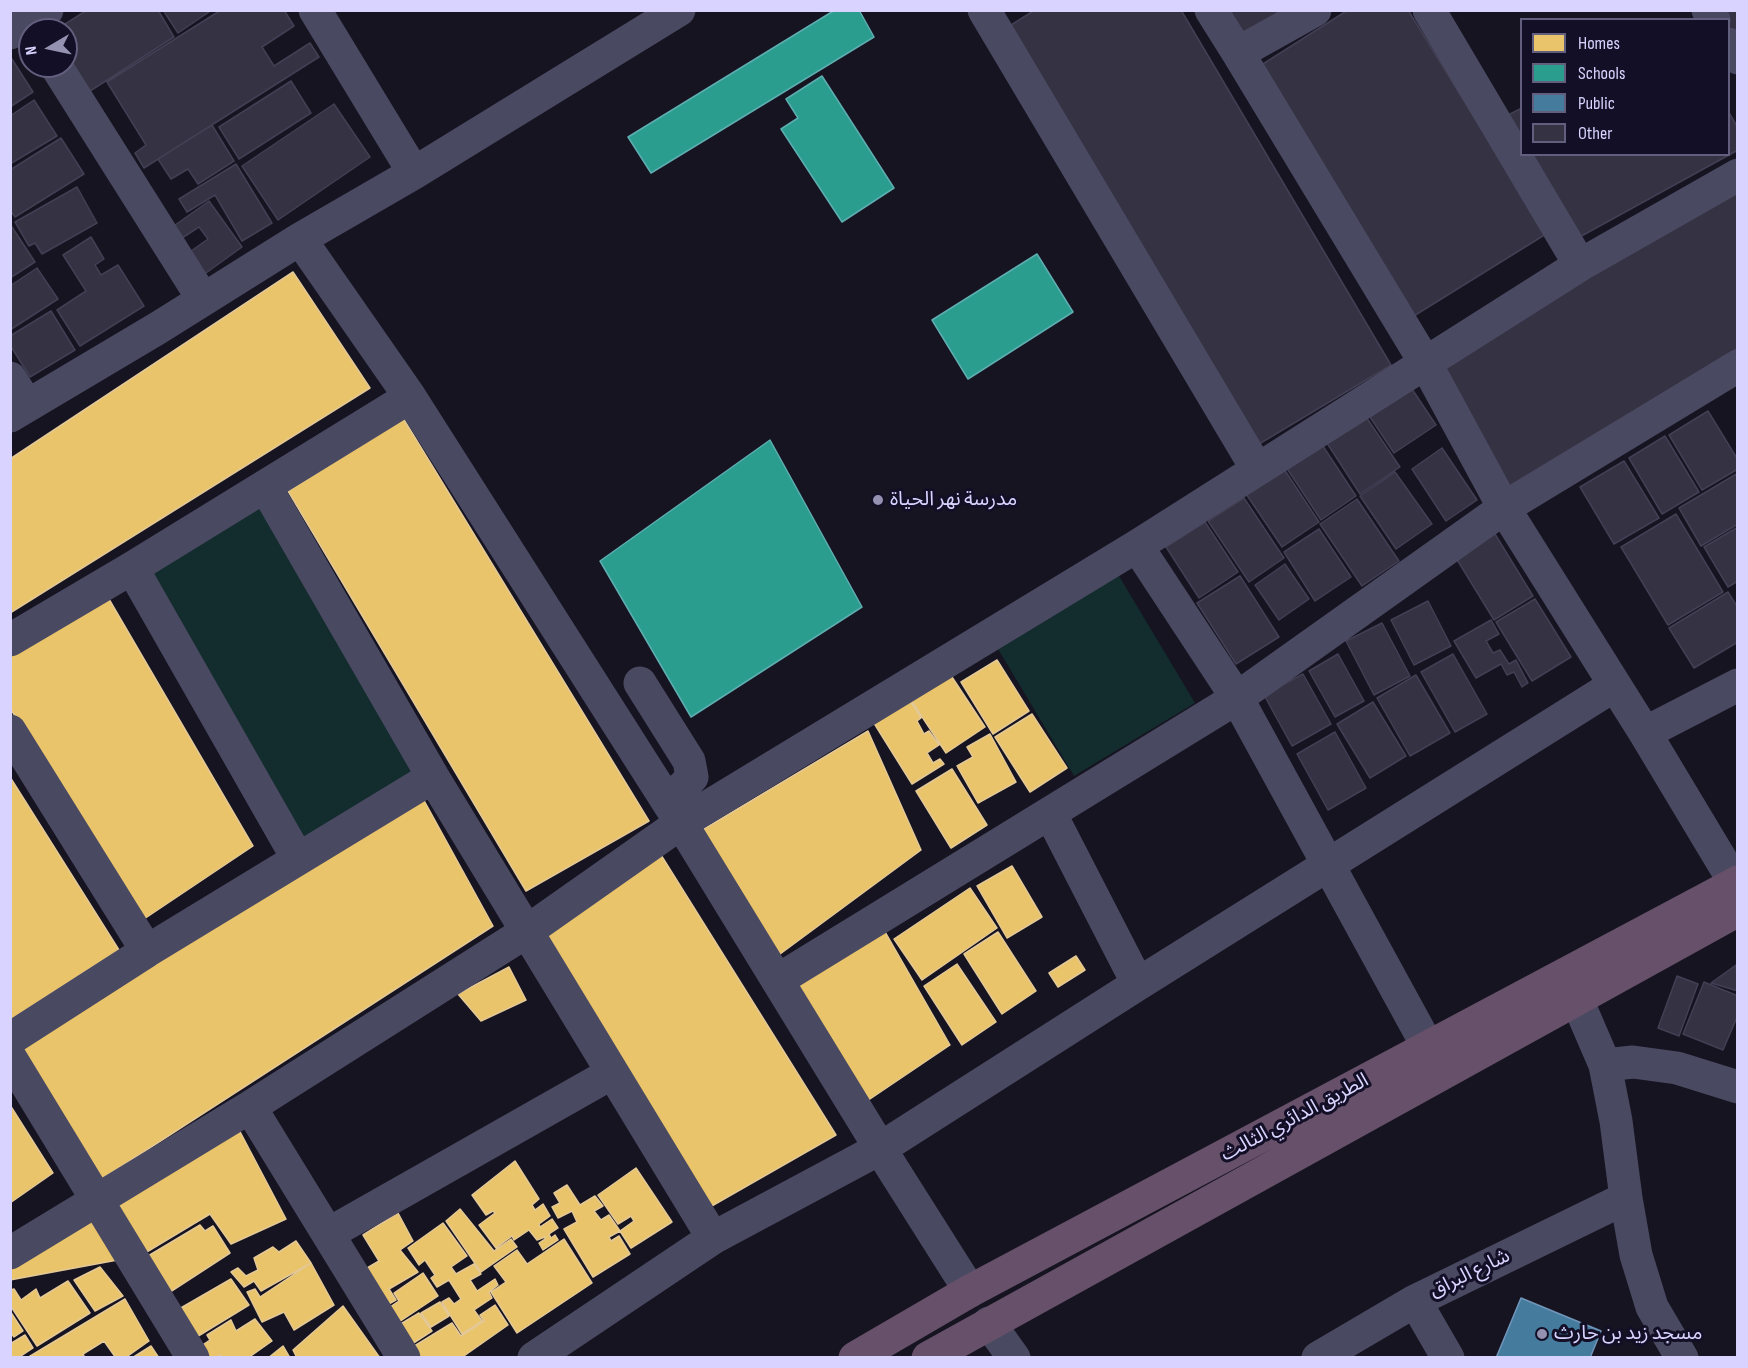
<!DOCTYPE html>
<meta charset="utf-8">
<style>
body{margin:0}
#map{position:relative;width:1748px;height:1368px;overflow:hidden;background:#161421;font-family:"Sofia Sans Condensed",sans-serif}
canvas{display:block}
.frame{position:absolute;inset:0;border:12px solid #d9d4ff;pointer-events:none}
.legend{position:absolute;left:1520px;top:18px;width:210px;height:138px;box-sizing:border-box;background:#130f26;border:2px solid #625e7d;margin:0;padding:8px 10px;list-style:none;font-size:18px;color:#d9d4ff}
.legend li{display:flex;align-items:center;gap:12px;height:30px}
.legend b{width:30px;border:2px solid #625e7d}
.north{position:absolute;left:18px;top:18px;width:60px;height:60px;box-sizing:border-box;background:#130f26;border:2px solid #625e7d;border-radius:50%;rotate:261deg;font-size:16px;font-weight:700;line-height:24px;text-align:center;color:#d9d4ff}
.north::after{content:'';display:block;margin:auto;width:21px;height:27px;background:#9591b1;clip-path:polygon(50% 0,100% 100%,50% 72%,0 100%)}
</style>
<div id="map">
<canvas width="1748" height="1368"></canvas>
<div class="frame"></div>
<ul class="legend">
<li><b style="height:16px;background:#e9c46a"></b>Homes</li>
<li><b style="height:16px;background:#2a9d8f"></b>Schools</li>
<li><b style="height:16px;background:#457b9d"></b>Public</li>
<li><b style="height:16px;background:#343243"></b>Other</li>
</ul>
<div class="north">N</div>
</div>
<script>
const g = document.querySelector('canvas').getContext('2d');
g.lineJoin = 'round';
function fill(path, color) { g.fillStyle = color; g.fill(path, 'evenodd'); }
function strokePath(path, color, width, dash) { g.strokeStyle = color; g.lineWidth = width; g.lineCap = dash ? 'butt' : 'round'; g.setLineDash(dash || []); g.stroke(path); }
function label(font, color, halo, rows, align = 'center') {
  g.font = font + ' "Sofia Sans Condensed","Noto Sans Arabic",sans-serif'; g.lineWidth = 6; g.setLineDash([]); g.textBaseline = 'middle'; g.strokeStyle = halo; g.fillStyle = color; for (const [text, x, y, turn = 0] of rows) {
    g.save(); g.translate(x, y); g.rotate((+turn || 0) * Math.PI / 180); g.textAlign = isNaN(turn) ? turn : align; if (halo) g.strokeText(text, 0, 0); g.fillText(text, 0, 0); g.restore();
  }
}
fill(new Path2D(`
 M 265,486 L 432,777 L 298,858 L 132,569 Z
 M 1116,571 L 1195,703 L 1074,776 L 995,644 Z`), '#132c2d');
const homes = new Path2D(`
 M 293,272 L 370,388 L 10,613 L 10,459 Z
 M 403,418 L 649,821 L 526,891 L 288,491 Z
 M 106,594 L 253,846 L 144,919 L 10,708 L 10,654 Z
 M 997,660 L 1029,711 L 993,734 L 961,682 Z
 M 948,671 L 985,727 L 946,753 L 909,697 Z
 M 908,697 L 921,718 L 917,721 L 924,734 L 929,731 L 939,745 L 927,753 L 933,763 L 940,759 L 944,764 L 912,784 L 872,720 Z
 M 1032,714 L 1067,768 L 1030,792 L 995,737 Z
 M 868,731 L 921,850 L 776,957 L 699,832 Z
 M 990,734 L 1016,782 L 978,803 L 957,766 L 973,757 L 967,747 Z
 M 952,769 L 987,825 L 951,848 L 916,791 Z
 M 10,777 L 119,950 L 10,1020 Z
 M 421,795 L 493,926 L 94,1184 L 18,1048 Z
 M 661,855 L 836,1135 L 710,1207 L 547,936 Z
 M 1012,866 L 1042,917 L 1007,938 L 977,886 Z
 M 970,888 L 997,928 L 922,980 L 894,939 Z
 M 884,930 L 950,1045 L 867,1101 L 793,987 Z
 M 998,932 L 1036,991 L 1002,1014 L 964,954 Z
 M 1076,956 L 1085,970 L 1058,987 L 1049,973 Z
 M 957,964 L 996,1022 L 962,1045 L 924,986 Z
 M 509,967 L 526,1000 L 481,1021 L 458,994 Z
 M 10,1105 L 53,1173 L 10,1203 Z
 M 237,1126 L 286,1219 L 231,1244 L 210,1214 L 140,1256 L 110,1204 Z
 M 515,1161 L 539,1199 L 532,1205 L 535,1210 L 543,1204 L 550,1216 L 539,1224 L 540,1227 L 552,1219 L 558,1228 L 549,1234 L 551,1238 L 555,1235 L 558,1240 L 543,1250 L 539,1243 L 545,1239 L 545,1237 L 537,1240 L 529,1230 L 514,1240 L 512,1236 L 496,1248 L 479,1225 L 495,1213 L 493,1211 L 486,1215 L 472,1195 Z
 M 636,1168 L 672,1222 L 631,1248 L 620,1231 L 634,1221 L 631,1216 L 618,1224 L 598,1195 Z
 M 567,1185 L 580,1205 L 595,1196 L 603,1206 L 594,1211 L 601,1220 L 609,1215 L 620,1231 L 609,1237 L 611,1241 L 619,1236 L 630,1254 L 593,1277 L 564,1229 L 577,1222 L 572,1211 L 558,1218 L 552,1207 L 560,1203 L 554,1193 Z
 M 460,1209 L 494,1251 L 511,1239 L 517,1247 L 481,1272 L 446,1221 Z
 M 93,1213 L 123,1259 L 10,1280 L 10,1264 Z
 M 398,1213 L 413,1241 L 400,1250 L 418,1272 L 389,1289 L 396,1300 L 385,1306 L 362,1271 L 379,1261 L 363,1235 Z
 M 443,1223 L 467,1256 L 451,1267 L 456,1274 L 474,1264 L 481,1274 L 470,1280 L 477,1291 L 495,1279 L 498,1285 L 489,1292 L 492,1298 L 474,1310 L 482,1321 L 462,1334 L 442,1302 L 449,1298 L 454,1304 L 461,1299 L 449,1280 L 437,1287 L 431,1278 L 435,1275 L 425,1260 L 419,1265 L 408,1248 Z
 M 200,1225 L 205,1231 L 213,1226 L 230,1253 L 167,1294 L 143,1259 Z
 M 564,1239 L 592,1283 L 517,1333 L 491,1292 L 506,1282 L 494,1266 L 517,1250 L 527,1264 Z
 M 296,1241 L 311,1263 L 261,1291 L 254,1281 L 244,1287 L 231,1272 L 238,1268 L 246,1276 L 258,1270 L 254,1258 L 273,1247 L 279,1252 Z
 M 311,1263 L 334,1305 L 294,1330 L 284,1312 L 262,1322 L 247,1292 L 255,1289 L 260,1297 Z
 M 100,1267 L 123,1296 L 95,1311 L 74,1280 Z
 M 423,1273 L 438,1296 L 396,1324 L 387,1309 L 399,1301 L 394,1293 Z
 M 231,1279 L 249,1305 L 195,1338 L 179,1309 Z
 M 68,1281 L 90,1313 L 37,1346 L 10,1305 L 10,1290 L 14,1289 L 21,1300 L 36,1289 L 40,1298 Z
 M 125,1299 L 149,1341 L 125,1358 L 116,1358 L 104,1341 L 83,1354 L 85,1358 L 27,1358 Z
 M 440,1302 L 449,1316 L 431,1327 L 421,1313 Z
 M 495,1305 L 508,1325 L 461,1358 L 417,1358 L 411,1348 L 452,1323 L 461,1336 L 484,1321 L 480,1315 Z
 M 343,1306 L 380,1358 L 297,1358 L 293,1350 Z
 M 10,1311 L 23,1331 L 14,1337 L 10,1332 Z
 M 419,1313 L 432,1331 L 412,1344 L 399,1325 Z
 M 255,1319 L 272,1341 L 248,1358 L 222,1358 L 220,1355 L 215,1358 L 208,1358 L 201,1346 L 210,1340 L 207,1335 L 231,1320 L 236,1331 Z
 M 25,1335 L 33,1348 L 18,1358 L 10,1358 L 10,1344 Z
 M 151,1346 L 159,1358 L 132,1358 Z
 M 283,1346 L 290,1358 L 268,1358 Z`);
fill(homes, '#e9c46a');
strokePath(homes, '#e4c997', 1.5);
const schools = new Path2D(`
 M 835,10 L 859,10 L 874,37 L 651,173 L 628,137 Z
 M 822,76 L 894,188 L 842,222 L 781,129 L 798,118 L 786,99 Z
 M 1037,254 L 1073,312 L 968,379 L 932,320 Z
 M 770,440 L 862,607 L 691,717 L 600,561 Z`);
fill(schools, '#2a9d8f');
strokePath(schools, '#5eaeb1', 1.5);
const public = new Path2D(`
 M 1521,1298 L 1601,1331 L 1590,1358 L 1496,1358 Z`);
fill(public, '#457b9d');
strokePath(public, '#7196ba', 1.5);
const building = new Path2D(`
 M 87,10 L 158,10 L 174,37 L 87,93 L 66,60 L 66,30 L 56,30 Z
 M 163,10 L 212,10 L 178,33 Z
 M 221,10 L 284,10 L 294,26 L 262,47 L 274,66 L 310,43 L 319,57 L 144,168 L 135,153 L 146,145 L 107,82 Z
 M 1035,10 L 1181,10 L 1391,365 L 1259,444 L 1011,25 Z
 M 1218,10 L 1292,10 L 1237,43 Z
 M 1348,10 L 1408,10 L 1546,234 L 1409,319 L 1255,69 Z
 M 1718,10 L 1738,10 L 1738,42 L 1728,28 Z
 M 10,56 L 33,92 L 10,107 Z
 M 291,81 L 311,113 L 239,159 L 219,127 Z
 M 34,100 L 57,136 L 10,164 L 10,116 Z
 M 334,104 L 370,157 L 278,220 L 242,166 Z
 M 1522,108 L 1522,140 L 1508,115 Z
 M 1728,111 L 1738,128 L 1738,150 L 1576,239 L 1529,154 L 1728,154 Z
 M 212,125 L 234,161 L 198,184 L 188,169 L 171,179 L 158,159 Z
 M 61,138 L 84,174 L 15,217 L 10,210 L 10,170 Z
 M 236,164 L 272,223 L 242,241 L 215,195 L 187,212 L 179,199 Z
 M 1738,186 L 1738,348 L 1509,486 L 1438,367 Z
 M 77,187 L 97,223 L 42,254 L 35,243 L 29,246 L 15,222 Z
 M 209,201 L 242,247 L 199,278 L 184,256 L 208,239 L 199,227 L 179,240 L 171,228 Z
 M 10,227 L 12,227 L 35,262 L 10,278 Z
 M 91,237 L 104,259 L 95,265 L 101,275 L 118,265 L 144,306 L 80,346 L 57,310 L 86,291 L 63,255 Z
 M 37,268 L 58,299 L 10,330 L 10,286 Z
 M 51,311 L 75,350 L 30,377 L 10,345 L 10,336 Z
 M 1408,383 L 1436,425 L 1394,453 L 1366,411 Z
 M 1362,411 L 1400,467 L 1360,494 L 1323,437 Z
 M 1708,411 L 1738,460 L 1738,469 L 1702,490 L 1669,435 Z
 M 1665,436 L 1699,492 L 1662,514 L 1629,458 Z
 M 1319,440 L 1356,496 L 1321,520 L 1284,464 Z
 M 1442,448 L 1477,500 L 1446,521 L 1412,469 Z
 M 1624,461 L 1659,518 L 1614,544 L 1580,487 Z
 M 1280,463 L 1319,522 L 1282,547 L 1242,488 Z
 M 1395,472 L 1432,524 L 1396,549 L 1360,496 Z
 M 1738,473 L 1738,524 L 1701,546 L 1679,508 Z
 M 1244,498 L 1284,558 L 1249,582 L 1208,521 Z
 M 1357,499 L 1399,561 L 1362,586 L 1320,524 Z
 M 1676,514 L 1723,592 L 1668,625 L 1621,547 Z
 M 1205,522 L 1238,572 L 1199,598 L 1166,547 Z
 M 1738,527 L 1738,581 L 1728,587 L 1704,547 Z
 M 1319,529 L 1351,577 L 1315,601 L 1284,552 Z
 M 1495,534 L 1533,596 L 1494,620 L 1456,558 Z
 M 1285,564 L 1309,599 L 1279,620 L 1255,585 Z
 M 1240,576 L 1279,637 L 1236,664 L 1197,603 Z
 M 1728,592 L 1738,608 L 1738,642 L 1694,668 L 1669,628 Z
 M 1535,599 L 1571,657 L 1532,681 L 1496,622 Z
 M 1428,601 L 1451,646 L 1414,665 L 1391,620 Z
 M 1491,620 L 1499,634 L 1486,641 L 1493,653 L 1500,650 L 1509,664 L 1516,660 L 1528,683 L 1522,687 L 1514,672 L 1507,675 L 1501,664 L 1476,678 L 1454,641 Z
 M 1382,623 L 1410,676 L 1374,695 L 1346,641 Z
 M 1338,654 L 1364,701 L 1335,717 L 1309,671 Z
 M 1453,654 L 1487,714 L 1455,732 L 1421,672 Z
 M 1303,674 L 1331,724 L 1292,746 L 1264,695 Z
 M 1416,675 L 1450,733 L 1410,756 L 1377,698 Z
 M 1373,702 L 1406,756 L 1370,778 L 1337,724 Z
 M 1335,732 L 1366,788 L 1328,810 L 1297,754 Z
 M 1736,965 L 1738,991 L 1711,983 Z
 M 1677,976 L 1698,984 L 1679,1036 L 1658,1028 Z
 M 1704,982 L 1738,996 L 1738,1015 L 1723,1050 L 1683,1034 Z`);
fill(building, '#343243');
strokePath(building, '#433f54', 1.5);
strokePath(new Path2D(`
 M 315,10 L 414,173
 M 984,10 L 1257,469
 M 1211,10 L 1238,53 L 1426,364 L 1504,508 L 1645,733 L 1735,883
 M 1429,10 L 1580,265
 M 1708,10 L 1714,20
 M 10,33 L 47,10
 M 1728,44 L 1738,58
 M 1238,53 L 1315,10
 M 56,66 L 203,299
 M 300,239 L 410,397 L 681,823 L 891,1166 L 970,1291
 M 10,378 L 27,405
 M 10,416 L 158,328 L 300,239 L 414,173 L 679,10
 M 265,486 L 433,777 L 713,1238
 M 1137,546 L 1237,698 L 1428,1047
 M 132,568 L 298,859
 M 10,640 L 132,568 L 410,397
 M 640,683 L 689,761 L 692,777 L 683,787 L 666,799
 M 10,731 L 147,951
 M 1645,733 L 1738,685
 M 1050,813 L 1138,984
 M 778,980 L 1237,698 L 1504,508 L 1738,366
 M 1577,1000 L 1605,1065 L 1616,1121 L 1626,1198 L 1636,1255 L 1652,1307 L 1682,1358
 M 10,1039 L 147,951 L 433,777
 M 10,1057 L 193,1358
 M 1605,1065 L 1633,1062 L 1677,1068 L 1738,1087
 M 250,1107 L 404,1358
 M 328,1234 L 612,1073
 M 10,1253 L 250,1107 L 526,932 L 681,823 L 1137,546 L 1580,265 L 1738,175
 M 1415,1301 L 1448,1358
 M 989,1323 L 1014,1358
 M 534,1358 L 713,1238 L 881,1148 L 1138,984 L 1615,685
 M 1318,1358 L 1415,1301 L 1626,1198`), '#4a4962', 33);
strokePath(new Path2D(`
 M 855,1358 L 970,1291 L 1738,882
 M 928,1358 L 1738,910`), '#67516a', 33);
for (const [x, y, r, color] of [
 [878,500,6,"#9591b1"],
 [1542,1334,6,"#9591b1"]
]) { const dot = new Path2D(); dot.arc(x, y, r, 0, 2 * Math.PI); g.fillStyle = color; g.fill(dot); strokePath(dot, '#130f26', 2); }
label('20px', '#d9d4ff', '#130f26', [
 ["مدرسة نهر الحياة",890,500],
 ["مسجد زيد بن حارث",1554,1334]
], 'left');
label('20px', '#d9d4ff', '#130f26', [
 ["الطريق الدائري الثالث",1295,1118,-28],
 ["شارع البراق",1470,1274,-26]
]);
</script>
